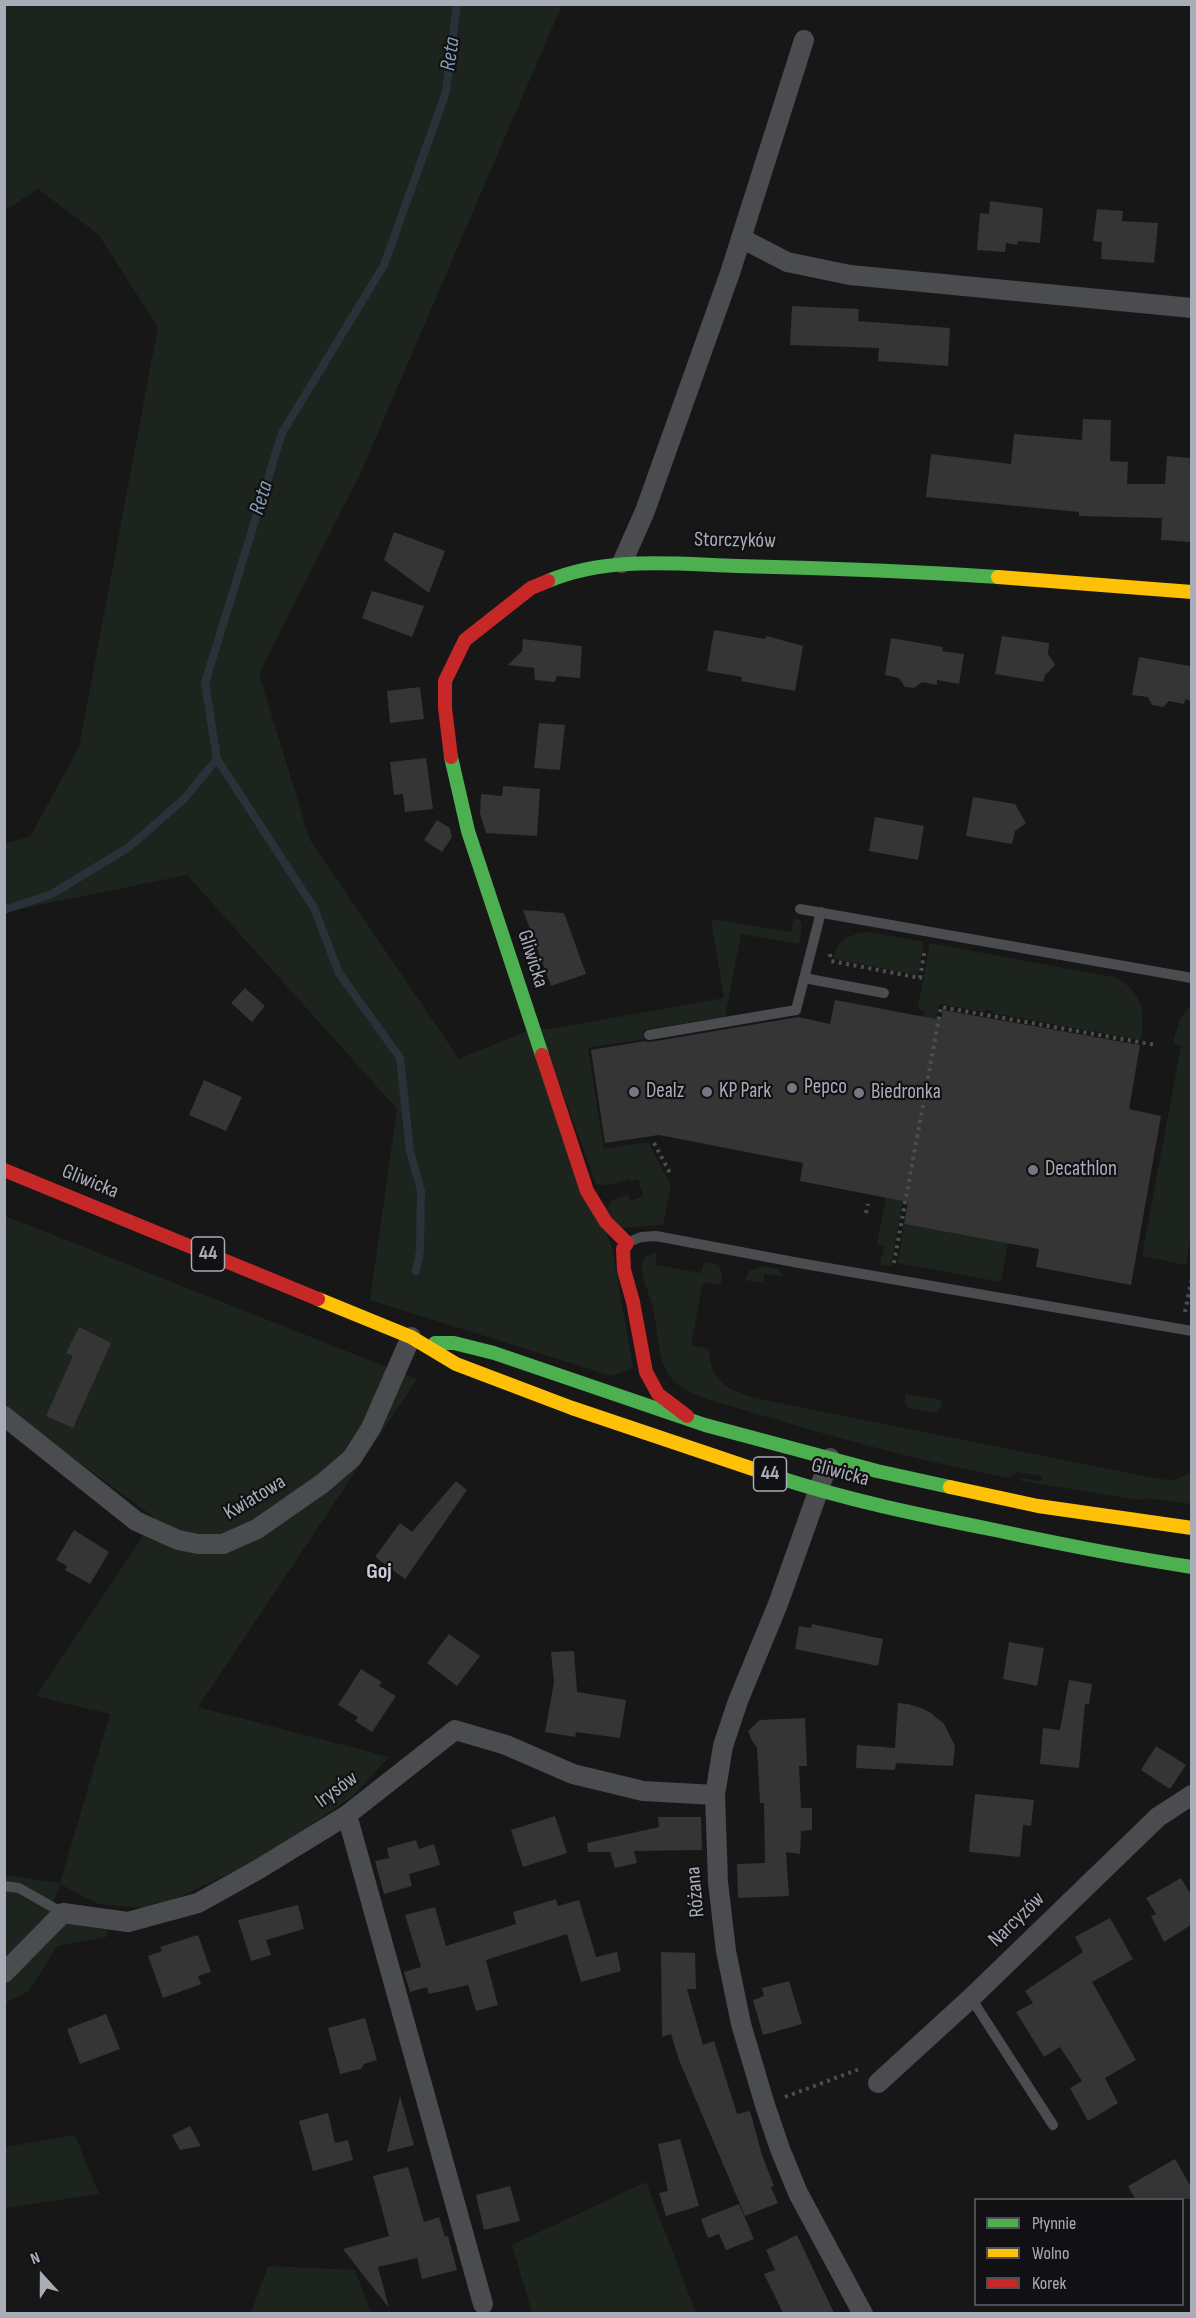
<!DOCTYPE html>
<meta charset="utf-8">
<style>
body{margin:0}
#map{position:relative;width:1196px;height:2318px;overflow:hidden;background:#171717;font-family:"Sofia Sans Condensed",sans-serif}
canvas{display:block}
.frame{position:absolute;inset:0;border:6px solid #a8adb8;pointer-events:none}
.legend{position:absolute;left:974px;top:2198px;width:210px;height:108px;box-sizing:border-box;background:#111113;border:2px solid #4d4f55;margin:0;padding:8px 10px;list-style:none;font-size:18px;color:#a8adb8}
.legend li{display:flex;align-items:center;gap:12px;height:30px}
.legend b{width:30px;border:2px solid #4d4f55}
.north{position:absolute;left:12px;top:2246px;width:60px;height:60px;-webkit-text-stroke:4px #111113;paint-order:stroke;rotate:339deg;font-size:16px;font-weight:700;line-height:24px;text-align:center;color:#a8adb8}
.north::after{content:'';display:block;margin:auto;width:21px;height:27px;background:#a8adb8;clip-path:polygon(50% 0,100% 100%,50% 72%,0 100%)}
</style>
<div id="map">
<canvas width="1196" height="2318"></canvas>
<div class="frame"></div>
<ul class="legend">
<li><b style="height:8px;background:#4caf50"></b>Płynnie</li>
<li><b style="height:8px;background:#ffc107"></b>Wolno</li>
<li><b style="height:8px;background:#c62828"></b>Korek</li>
</ul>
<div class="north">N</div>
</div>
<script>
const g = document.querySelector('canvas').getContext('2d');
g.lineJoin = 'round';
function fill(path, color) { g.fillStyle = color; g.fill(path, 'evenodd'); }
function strokePath(path, color, width, dash) { g.strokeStyle = color; g.lineWidth = width; g.lineCap = dash ? 'butt' : 'round'; g.setLineDash(dash || []); g.stroke(path); }
function label(font, color, halo, rows, align = 'center') {
  g.font = font + ' "Sofia Sans Condensed",sans-serif'; g.lineWidth = 4.5; g.setLineDash([]); g.textBaseline = 'middle'; g.strokeStyle = halo; g.fillStyle = color; for (const [text, x, y, turn = 0] of rows) {
    g.save(); g.translate(x, y); g.rotate((+turn || 0) * Math.PI / 180); g.textAlign = isNaN(turn) ? turn : align; if (halo) g.strokeText(text, 0, 0); g.fillText(text, 0, 0); g.restore();
  }
}
fill(new Path2D(`
 M 5,5 L 562,5 L 361,472 L 259,674 L 310,840 L 459,1059 L 527,1031 L 612,1247 L 633,1368 L 612,1376 L 370,1300 L 397,1109 L 187,875 L 5,912 L 5,843 L 30,837 L 79,747 L 158,327 L 98,234 L 38,189 L 5,210 Z
 M 794,918 L 799,919 L 802,924 L 799,944 L 741,934 L 725,1017 L 643,1030 L 644,1039 L 588,1048 L 604,1149 L 648,1142 L 671,1185 L 663,1225 L 619,1228 L 607,1208 L 612,1200 L 628,1195 L 630,1201 L 643,1196 L 638,1179 L 630,1182 L 629,1179 L 608,1185 L 596,1184 L 539,1028 L 550,1029 L 724,998 L 711,919 L 791,932 Z
 M 868,932 L 924,942 L 918,975 L 834,959 C 835,940 851,934 868,932 Z
 M 930,943 L 1117,978 C 1143,995 1145,1011 1141,1040 L 992,1013 L 993,1011 L 985,1009 L 985,1012 L 939,1004 L 891,1266 L 880,1265 L 884,1246 L 877,1244 L 916,1042 L 920,1040 L 925,1011 L 921,1010 L 918,1006 Z
 M 1191,1005 L 1192,1228 L 1186,1265 L 1142,1256 L 1181,1046 L 1173,1043 L 1180,1018 Z
 M 5,1216 L 417,1379 L 198,1707 L 389,1757 L 353,1796 L 264,1857 L 154,1909 L 98,1904 L 60,1884 L 50,1912 L 107,1930 L 107,1937 L 57,1946 L 29,1991 L 5,2003 L 5,1875 L 60,1883 L 110,1714 L 36,1696 L 155,1518 L 5,1408 Z
 M 904,1224 L 1008,1243 L 1001,1282 L 898,1263 Z
 M 657,1253 L 656,1265 L 701,1273 L 704,1262 L 719,1265 L 722,1273 L 721,1285 L 703,1282 L 691,1345 L 709,1349 C 710,1396 753,1396 789,1405 L 1158,1479 L 1174,1480 L 1191,1473 L 1191,1504 L 1145,1498 L 1139,1500 L 1021,1481 L 1022,1478 L 1041,1481 L 1042,1476 L 1017,1472 L 1008,1478 C 921,1461 836,1438 751,1412 C 729,1405 687,1397 672,1379 C 657,1360 659,1336 654,1314 C 652,1303 648,1293 645,1283 C 641,1269 638,1254 657,1253 Z
 M 764,1266 L 778,1269 L 783,1276 L 764,1274 L 763,1283 L 745,1280 L 749,1271 Z
 M 905,1394 L 942,1400 L 941,1407 L 935,1413 L 909,1408 L 905,1404 Z
 M 75,2135 L 99,2194 L 5,2208 L 5,2147 Z
 M 646,2182 L 696,2313 L 532,2313 L 512,2245 Z
 M 268,2266 L 355,2270 L 371,2313 L 251,2313 Z`), '#1d241e');
strokePath(new Path2D(`
 M 217,759 L 314,908 L 339,973 L 400,1058 L 410,1151 L 421,1191 L 420,1251 L 416,1271
 M 4,910 L 52,894 L 129,847 L 184,799 L 217,759 L 205,683 L 282,433 L 384,265 L 446,92 L 457,4`), '#2a3239', 8);
fill(new Path2D(`
 M 990,201 L 1043,208 L 1040,243 L 1018,241 L 1017,245 L 1006,243 L 1005,252 L 977,250 L 980,213 L 989,214 Z
 M 1097,209 L 1123,211 L 1122,221 L 1158,223 L 1154,263 L 1101,259 L 1102,242 L 1093,241 Z
 M 792,306 L 859,309 L 858,321 L 950,328 L 948,366 L 878,361 L 879,348 L 790,345 Z
 M 1083,419 L 1111,420 L 1110,461 L 1128,462 L 1127,484 L 1165,484 L 1167,456 L 1191,458 L 1191,542 L 1161,540 L 1162,518 L 1079,516 L 1079,512 L 926,497 L 931,454 L 1011,464 L 1014,434 L 1082,440 Z
 M 394,532 L 445,551 L 429,593 L 384,560 Z
 M 372,591 L 424,606 L 412,637 L 362,618 Z
 M 714,630 L 765,639 L 767,636 L 803,646 L 795,691 L 741,681 L 742,677 L 707,671 Z
 M 1002,636 L 1049,643 L 1048,654 L 1055,665 L 1045,675 L 1043,682 L 995,674 Z
 M 891,638 L 943,647 L 942,651 L 964,654 L 959,684 L 937,680 L 937,685 L 922,682 L 914,688 L 905,687 L 899,678 L 885,675 Z
 M 523,639 L 582,646 L 580,678 L 557,676 L 555,682 L 535,680 L 534,668 L 508,665 L 522,651 Z
 M 1139,657 L 1190,666 L 1191,701 L 1185,699 L 1184,704 L 1169,701 L 1163,707 L 1152,705 L 1148,697 L 1132,695 Z
 M 420,687 L 424,719 L 390,723 L 387,691 Z
 M 539,723 L 565,725 L 560,770 L 534,768 Z
 M 426,758 L 433,809 L 405,812 L 403,794 L 394,795 L 390,762 Z
 M 503,786 L 540,789 L 537,836 L 486,833 L 480,813 L 481,794 L 502,796 Z
 M 973,797 L 1015,804 L 1026,823 L 1015,831 L 1012,844 L 966,836 Z
 M 875,817 L 924,826 L 918,860 L 869,851 Z
 M 437,820 L 450,828 L 452,837 L 442,852 L 424,840 Z
 M 523,910 L 564,913 L 586,974 L 551,986 Z
 M 245,988 L 265,1006 L 252,1022 L 231,1003 Z
 M 835,1000 L 941,1020 L 943,1010 L 1140,1045 L 1129,1109 L 1161,1116 L 1131,1285 L 1036,1267 L 1039,1249 L 904,1224 L 908,1202 L 800,1181 L 803,1163 L 659,1135 L 605,1143 L 591,1050 L 645,1041 L 650,1042 L 798,1017 L 830,1024 Z
 M 204,1080 L 242,1097 L 226,1131 L 189,1115 Z
 M 79,1327 L 111,1343 L 73,1428 L 46,1416 L 73,1356 L 66,1353 Z
 M 456,1481 L 467,1490 L 405,1579 L 375,1557 L 400,1523 L 412,1532 Z
 M 74,1530 L 109,1552 L 90,1584 L 65,1570 L 67,1566 L 56,1560 Z
 M 812,1624 L 883,1639 L 878,1666 L 795,1649 L 799,1626 L 811,1628 Z
 M 449,1634 L 480,1656 L 457,1686 L 427,1663 Z
 M 1009,1642 L 1044,1648 L 1037,1686 L 1003,1679 Z
 M 574,1651 L 577,1692 L 626,1700 L 620,1738 L 576,1732 L 575,1737 L 545,1732 L 554,1682 L 551,1652 Z
 M 361,1669 L 382,1682 L 379,1686 L 396,1696 L 372,1732 L 355,1721 L 358,1717 L 338,1705 Z
 M 1069,1680 L 1092,1684 L 1089,1704 L 1085,1704 L 1079,1768 L 1040,1764 L 1043,1728 L 1060,1730 Z
 M 898,1703 L 908,1704 L 921,1708 L 931,1713 L 944,1724 L 955,1746 L 953,1766 L 896,1763 L 895,1770 L 856,1768 L 857,1745 L 895,1748 Z
 M 805,1718 L 807,1766 L 799,1766 L 801,1808 L 812,1808 L 812,1830 L 801,1831 L 800,1854 L 786,1852 L 789,1896 L 738,1898 L 737,1864 L 765,1863 L 764,1803 L 760,1803 L 757,1747 L 752,1741 L 748,1731 L 760,1720 Z
 M 1156,1746 L 1186,1765 L 1170,1789 L 1141,1770 Z
 M 975,1794 L 1034,1800 L 1031,1826 L 1023,1825 L 1020,1857 L 969,1852 Z
 M 555,1816 L 567,1853 L 523,1867 L 511,1830 Z
 M 658,1817 L 701,1817 L 702,1850 L 634,1851 L 637,1863 L 615,1868 L 610,1852 L 588,1852 L 587,1843 L 659,1827 Z
 M 416,1840 L 419,1849 L 434,1844 L 440,1865 L 409,1874 L 412,1886 L 384,1894 L 375,1861 L 389,1858 L 387,1848 Z
 M 1181,1878 L 1191,1895 L 1191,1925 L 1164,1942 L 1151,1916 L 1156,1914 L 1146,1898 Z
 M 556,1899 L 558,1906 L 579,1900 L 596,1957 L 617,1952 L 621,1971 L 581,1982 L 567,1934 L 486,1960 L 498,2005 L 476,2011 L 468,1985 L 429,1994 L 427,1987 L 410,1992 L 404,1972 L 421,1967 L 405,1915 L 435,1907 L 446,1946 L 516,1924 L 513,1912 Z
 M 298,1905 L 304,1929 L 266,1940 L 271,1955 L 251,1961 L 238,1920 Z
 M 1110,1918 L 1133,1959 L 1092,1982 L 1136,2060 L 1105,2078 L 1118,2103 L 1088,2121 L 1070,2088 L 1082,2081 L 1060,2047 L 1044,2057 L 1016,2012 L 1033,2003 L 1025,1991 L 1083,1952 L 1075,1937 Z
 M 198,1935 L 211,1972 L 198,1976 L 201,1984 L 163,1998 L 148,1956 L 162,1951 L 160,1947 Z
 M 661,1952 L 695,1953 L 696,1989 L 687,1989 L 703,2045 L 714,2041 L 737,2114 L 750,2111 L 762,2155 L 774,2186 L 771,2187 L 778,2203 L 745,2216 L 679,2060 L 671,2034 L 662,2037 Z
 M 789,1981 L 802,2024 L 763,2035 L 753,2000 L 764,1996 L 762,1988 Z
 M 106,2014 L 120,2049 L 80,2064 L 67,2029 Z
 M 365,2018 L 377,2060 L 364,2064 L 361,2069 L 340,2074 L 328,2028 Z
 M 400,2096 L 414,2145 L 387,2152 Z
 M 328,2113 L 335,2143 L 348,2140 L 353,2160 L 313,2171 L 299,2121 Z
 M 190,2126 L 201,2146 L 180,2150 L 172,2135 Z
 M 680,2139 L 699,2206 L 666,2216 L 659,2193 L 668,2191 L 658,2144 Z
 M 1175,2159 L 1191,2187 L 1191,2199 L 1135,2199 L 1128,2186 Z
 M 408,2167 L 424,2222 L 439,2217 L 445,2237 L 448,2236 L 457,2270 L 422,2279 L 417,2258 L 378,2267 L 389,2308 L 343,2249 L 389,2236 L 373,2176 Z
 M 510,2186 L 520,2221 L 484,2230 L 476,2195 Z
 M 739,2204 L 754,2239 L 726,2250 L 719,2234 L 708,2238 L 701,2219 Z
 M 797,2235 L 834,2313 L 783,2313 L 764,2274 L 775,2270 L 766,2250 Z`), '#353536');
strokePath(new Path2D(`
 M 830,954 L 831,961 L 920,978 L 925,949
 M 654,1143 L 670,1173
 M 866,1213 L 868,1204
 M 894,1263 L 941,1007 L 1156,1045
 M 1185,1312 L 1192,1278
 M 785,2097 L 862,2068`), '#4d4e52', 4, [3, 4.5]);
strokePath(new Path2D(`
 M 800,909 L 1192,978
 M 804,978 L 884,993
 M 649,1035 L 796,1010 L 821,912
 M 629,1242 L 641,1237 L 656,1236 L 799,1263 L 1192,1331
 M 4,1886 L 19,1888 L 63,1913
 M 971,1998 L 1053,2125`), '#4b4c50', 10);
strokePath(new Path2D(`
 M 741,238 L 787,262 L 850,275 L 1192,308
 M 622,563 L 645,511 L 730,273 L 804,40
 M 4,1416 L 136,1521 L 178,1540 L 198,1544 L 223,1544 L 257,1529 L 323,1483 L 352,1458 L 371,1428 L 411,1337
 M 830,1458 L 778,1604 L 738,1701 L 723,1746 L 715,1795 L 718,1882 L 726,1951 L 741,2024 L 765,2105 L 780,2149 L 798,2193 L 863,2314
 M 347,1815 L 483,2304
 M 4,1973 L 63,1913 L 128,1922 L 198,1903 L 259,1869 L 347,1815 L 455,1730 L 506,1745 L 573,1774 L 643,1791 L 715,1795
 M 878,2083 L 971,1998 L 1158,1817 L 1192,1795`), '#4b4c50', 20);
strokePath(new Path2D(`
 M 548,581 C 608,556 674,564 737,566 C 825,568 911,571 998,577
 M 451,757 L 468,831 L 542,1055
 M 435,1343 L 454,1343 L 494,1353 L 705,1425 L 877,1471 L 950,1487
 M 774,1476 C 846,1500 920,1515 995,1530 C 1060,1544 1126,1557 1192,1567`), '#4caf50', 14);
strokePath(new Path2D(`
 M 998,577 L 1192,592
 M 318,1299 L 411,1337 L 456,1364 L 572,1408 L 774,1476
 M 950,1487 L 1038,1506 L 1192,1528`), '#ffc107', 14);
strokePath(new Path2D(`
 M 451,757 L 445,708 L 445,681 L 465,640 L 531,588 L 548,581
 M 542,1055 L 587,1191 L 606,1222 L 627,1243 L 623,1249 L 624,1270 L 633,1302 L 646,1372 L 658,1394 L 687,1416
 M 4,1170 L 318,1299`), '#c62828', 14);
for (const [x, y, r, color] of [
 [792,1088,6,"#757880"],
 [634,1092,6,"#757880"],
 [707,1092,6,"#757880"],
 [859,1093,6,"#757880"],
 [1033,1170,6,"#757880"]
]) { const dot = new Path2D(); dot.arc(x, y, r, 0, 2 * Math.PI); g.fillStyle = color; g.fill(dot); strokePath(dot, '#111113', 2); }
for (const [x, y, w] of [
 [208,1254,33],
 [770,1474,33]
]) { const box = new Path2D(); box.roundRect(x - w / 2, y - 17, w, 34, 4.5); g.fillStyle = '#111113'; g.fill(box); strokePath(box, '#a8adb8', 1.5); }
label('bold 20px', '#a8adb8', null, [
 ["44",208,1254],
 ["44",770,1474]
]);
label('21px', '#a8adb8', '#111113', [
 ["Storczyków",735,541,1],
 ["Gliwicka",532,959,72],
 ["Gliwicka",90,1182,22],
 ["Gliwicka",840,1473,15],
 ["Kwiatowa",255,1498,-31],
 ["Irysów",337,1790,-36],
 ["Różana",696,1892,-95],
 ["Narcyzów",1017,1920,-44]
]);
label('21px', '#a8adb8', '#111113', [
 ["Pepco",804,1088],
 ["Dealz",646,1092],
 ["KP Park",719,1092],
 ["Biedronka",871,1093],
 ["Decathlon",1045,1170]
], 'left');
label('italic 22px', '#7f9bb3', '#111113', [
 ["Reta",451,54,-82],
 ["Reta",262,498,-73]
]);
label('bold 22px', '#c9ccd4', '#111113', [
 ["Goj",379,1572]
]);
</script>
